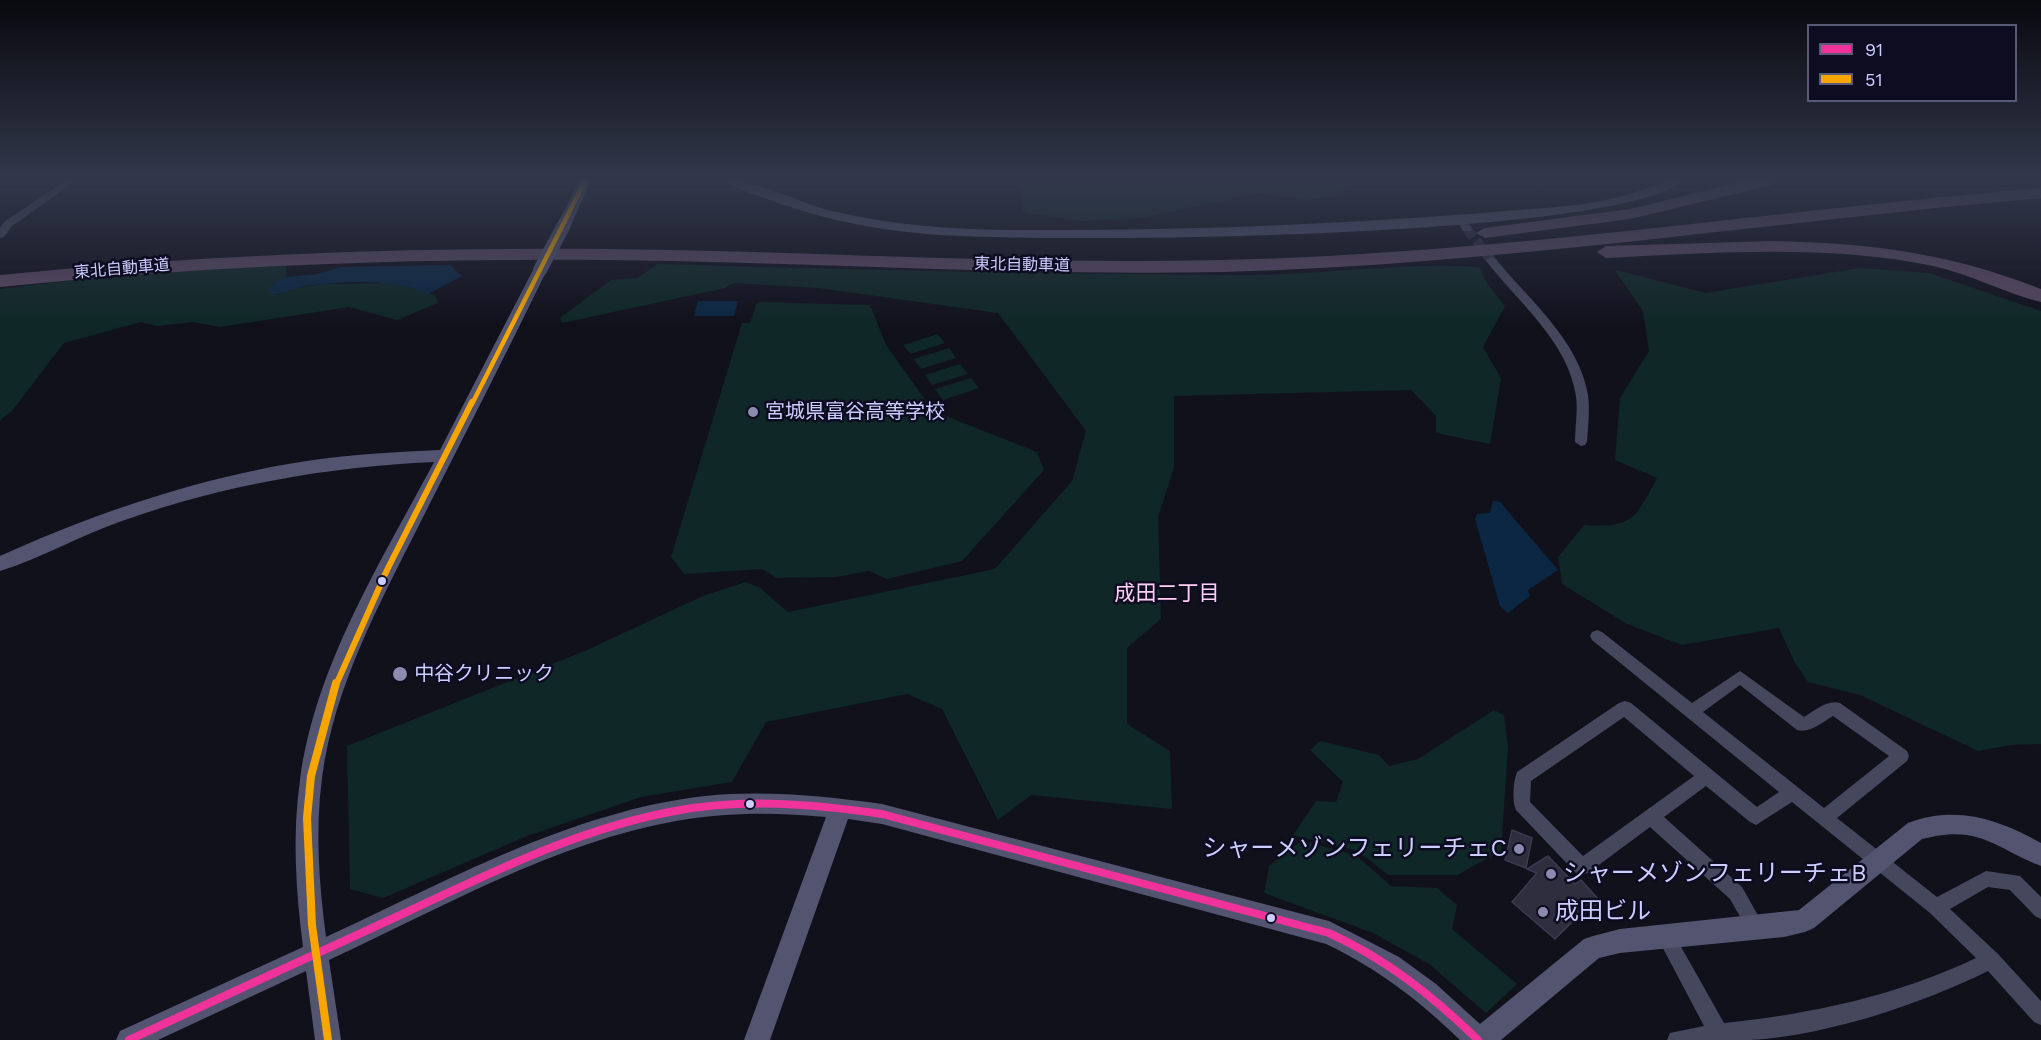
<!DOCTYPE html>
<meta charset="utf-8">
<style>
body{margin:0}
#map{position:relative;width:2041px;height:1040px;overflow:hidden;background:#11111c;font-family:"Work Sans",sans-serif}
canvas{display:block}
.legend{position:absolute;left:1807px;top:24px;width:210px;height:78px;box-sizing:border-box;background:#0d0c21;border:2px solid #59597a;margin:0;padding:8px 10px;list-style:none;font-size:18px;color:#cccdff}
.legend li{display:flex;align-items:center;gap:12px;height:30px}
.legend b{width:30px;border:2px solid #59597a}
</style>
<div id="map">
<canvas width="2041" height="1040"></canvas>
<ul class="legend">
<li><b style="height:8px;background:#ef339a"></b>91</li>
<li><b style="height:8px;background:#f7a600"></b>51</li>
</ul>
</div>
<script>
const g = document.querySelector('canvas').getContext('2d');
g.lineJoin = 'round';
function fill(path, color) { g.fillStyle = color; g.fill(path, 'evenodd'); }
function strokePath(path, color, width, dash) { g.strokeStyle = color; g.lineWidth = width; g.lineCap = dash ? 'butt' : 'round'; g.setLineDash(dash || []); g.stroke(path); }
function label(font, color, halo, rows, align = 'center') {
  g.font = font + ' "Work Sans","Noto Sans JP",sans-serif'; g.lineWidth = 5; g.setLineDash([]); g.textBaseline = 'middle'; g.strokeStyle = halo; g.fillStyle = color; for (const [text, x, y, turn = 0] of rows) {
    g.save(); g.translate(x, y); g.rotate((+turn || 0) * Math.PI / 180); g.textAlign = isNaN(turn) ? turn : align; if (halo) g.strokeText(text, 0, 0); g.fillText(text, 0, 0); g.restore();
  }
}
fill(new Path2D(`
 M 1018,181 L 1360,181 L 1349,182 L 1335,197 L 1304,200 L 1258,193 L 1143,218 L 1080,221 L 1022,212 L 1022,194 Z
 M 286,264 L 286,277 L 269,288 L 277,295 L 302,287 L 325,284 L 392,283 L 435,295 L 438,303 L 397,320 L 349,307 L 220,327 L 193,322 L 157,326 L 141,322 L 64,343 L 12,411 L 0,420 L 0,289 L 112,276 Z
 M 658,264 C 854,270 1051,274 1248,275 C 1325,275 1401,262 1479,267 L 1488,285 L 1505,306 L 1483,347 L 1501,378 L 1490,444 L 1436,433 L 1436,416 L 1411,390 L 1174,396 L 1174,468 L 1158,517 L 1161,619 L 1127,648 L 1127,724 L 1170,751 L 1172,809 L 1031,795 L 998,820 L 942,709 L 907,694 L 766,722 L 732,782 L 641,797 L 527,836 L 383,898 L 350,889 L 347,746 L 587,650 L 703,596 L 746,582 L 760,588 L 788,612 L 995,569 L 1072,481 L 1086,431 L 998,313 L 819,288 L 734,283 L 725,288 L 562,323 L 560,318 L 611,280 L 637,278 Z
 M 1860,268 L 1929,273 L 2041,311 L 2041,744 L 2011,745 L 1978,751 L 1860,695 L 1808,682 L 1794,661 L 1779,628 L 1682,645 L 1627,624 L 1562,584 L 1558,557 L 1584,525 C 1633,528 1635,519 1657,478 L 1615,460 L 1620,398 L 1649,351 L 1643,311 L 1615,270 L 1706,293 Z
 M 757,302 L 870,305 L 886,345 L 933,411 L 1037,452 L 1044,470 L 962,561 L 887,579 L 869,571 L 836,577 L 777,578 L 762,569 L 684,574 L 671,557 L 742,323 L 750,323 Z
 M 938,334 L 945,343 L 910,354 L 903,345 Z
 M 949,348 L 956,358 L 921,369 L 913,359 Z
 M 960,364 L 968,374 L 932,385 L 925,375 Z
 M 971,378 L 979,388 L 943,400 L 935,389 Z
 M 1494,710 L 1504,715 L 1508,747 L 1501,851 L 1457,875 L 1388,875 L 1358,851 L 1293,835 L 1316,801 L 1336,802 L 1343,782 L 1310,750 L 1320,741 L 1379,755 L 1389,766 L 1418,759 Z
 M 1301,841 L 1356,855 L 1391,886 L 1437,888 L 1457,905 L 1452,929 L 1517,984 L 1486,1013 L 1429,964 L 1373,933 L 1264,893 L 1269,866 Z`), '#0f2726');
fill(new Path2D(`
 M 450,265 L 462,276 L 428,294 C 391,278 345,281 306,286 C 293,288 282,297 270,293 L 268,288 L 286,277 L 317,274 L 341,267 Z
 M 698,301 L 738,301 L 734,316 L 694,316 Z
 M 1493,501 L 1500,502 L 1558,570 L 1528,590 L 1530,596 L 1508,613 L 1500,606 L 1475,519 L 1477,514 L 1490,513 Z`), '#0b2743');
strokePath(new Path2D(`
 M 1538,184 L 1545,181`), '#0b2743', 3);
const building = new Path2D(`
 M 1512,830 L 1532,838 L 1526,868 L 1505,860 Z
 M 1548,856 L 1575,884 L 1581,880 L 1600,901 L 1580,918 L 1578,916 L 1555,939 L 1512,902 L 1537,873 L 1527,869 Z`);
fill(building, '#2e2e3f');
strokePath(building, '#3b3a51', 1.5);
strokePath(new Path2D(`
 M 1467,229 L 1491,260`), '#2d2d3e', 10, [10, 5]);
fill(new Path2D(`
 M 65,181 L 76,181 L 12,226 L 4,237 L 0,238 L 0,228 L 4,222 Z
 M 1461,216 L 1465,217 L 1472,229 L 1471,231 L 1463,231 L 1456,219 Z
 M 1491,257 L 1495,258 C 1528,299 1579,340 1588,395 C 1590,411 1588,427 1587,442 L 1585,445 L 1581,446 L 1575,442 C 1575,427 1578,411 1576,396 C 1568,342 1519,303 1487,262 L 1486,260 Z
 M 1597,630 L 1602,632 L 1692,703 L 1740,671 L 1804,717 C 1814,711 1828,699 1840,703 L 1907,751 L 1909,756 L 1907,761 L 1837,818 L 1937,897 L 1986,871 L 2020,876 L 2041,897 L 2041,919 L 2035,916 L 2010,890 L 1988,887 L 1950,909 L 1998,954 L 2041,1001 L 2041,1025 L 2034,1022 L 1988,971 C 1921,1004 1826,1036 1750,1040 C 1723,1040 1695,1040 1667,1040 L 1670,1033 L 1704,1026 L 1656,935 L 1659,929 L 1665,926 L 1671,929 L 1724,1023 C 1811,1014 1896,996 1976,958 L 1930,913 L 1792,802 L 1756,825 L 1750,822 L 1706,786 L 1664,817 L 1742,887 L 1765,928 L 1762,934 L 1756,937 L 1750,934 L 1730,899 L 1650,827 L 1588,873 L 1582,875 L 1576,873 L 1516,810 C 1512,801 1513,782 1517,772 L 1619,703 L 1625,701 L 1631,703 L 1757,807 L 1779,792 L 1592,640 L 1590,636 L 1592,632 ZM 1740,685 L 1797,730 C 1809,734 1823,722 1833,716 L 1889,756 L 1824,808 L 1703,712 ZM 1624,717 L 1694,776 L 1583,856 L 1530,802 L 1531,781 Z`), '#45475d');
fill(new Path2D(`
 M 579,181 L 591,181 L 571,225 L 569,228 L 559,228 L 557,225 Z
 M 726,181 C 761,181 797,202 832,211 C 892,225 954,230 1016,230 C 1187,231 1359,224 1530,209 C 1562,207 1595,204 1626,195 C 1645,190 1661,181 1681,181 C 1624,239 1020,245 917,233 C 862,228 808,215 756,195 C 746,191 733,188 726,181 Z
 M 540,266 L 547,270 C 506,354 463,438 421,521 C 380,603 334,686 322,778 C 315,831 319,884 326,937 C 446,882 571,811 705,796 C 764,790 823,796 882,804 L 1329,921 L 1399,957 L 1436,984 L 1480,1024 L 1584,939 L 1593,936 L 1620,929 L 1799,910 L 1908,823 C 1956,805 1998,819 2041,843 L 2041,866 C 1993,847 1980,824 1922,839 L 1814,928 L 1805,932 L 1784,937 L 1620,953 L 1599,958 L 1501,1040 L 1460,1040 C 1420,1001 1377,968 1326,944 L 882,824 L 848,819 L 770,1040 L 744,1040 L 826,817 C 777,812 725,812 676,821 C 556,842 439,909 329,960 L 341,1040 L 315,1040 L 306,971 L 158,1040 L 116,1040 L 120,1031 L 303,947 C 296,892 292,835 300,780 C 315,666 381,562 434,462 C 326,467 224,485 122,521 C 81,535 40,559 0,571 L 0,556 C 100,511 204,476 313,460 C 355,454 397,452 440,450 L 533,270 Z`), '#525470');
fill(new Path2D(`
 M 1745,181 L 1775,181 L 1772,185 L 1630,219 L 1485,238 L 1476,233 L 1485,228 L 1630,209 Z
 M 2041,188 L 2041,198 C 1768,222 1496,265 1222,272 C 1017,276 811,262 606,260 C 403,258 202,266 0,287 L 0,275 C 202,255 403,247 605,249 C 811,251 1017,265 1222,260 C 1496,254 1768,211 2041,188 Z
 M 1773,241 C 1871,243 1949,253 2041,289 L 2041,302 C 2004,293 1971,274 1933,266 C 1826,244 1715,253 1606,258 L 1597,252 L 1606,246 Z`), '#584761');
strokePath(new Path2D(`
 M 540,270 L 564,225`), '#525470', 14);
strokePath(new Path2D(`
 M 129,1040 C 222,997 315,954 409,911 C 495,871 581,828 675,811 C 743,798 813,804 882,814 L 1329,933 C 1386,959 1433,996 1478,1040`), '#ef339a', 8);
strokePath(new Path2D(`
 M 472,404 L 585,181`), '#f7a600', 4.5);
strokePath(new Path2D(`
 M 336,685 L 387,570 L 472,402`), '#f7a600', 6);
strokePath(new Path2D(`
 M 328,1040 L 312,925 L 307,818 L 311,776 L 336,683`), '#f7a600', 8);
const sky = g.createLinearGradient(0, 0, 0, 327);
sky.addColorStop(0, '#09090f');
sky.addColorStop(0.55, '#32384b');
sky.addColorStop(1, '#32384b00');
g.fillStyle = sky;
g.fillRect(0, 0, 2041, 327);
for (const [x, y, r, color] of [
 [753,412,6,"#8b8bb0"],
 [382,581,5,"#cccdff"],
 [400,674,8,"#8b8bb0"],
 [750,804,5,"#cccdff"],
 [1519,849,6,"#8b8bb0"],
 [1551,874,6,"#8b8bb0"],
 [1543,912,6,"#8b8bb0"],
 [1271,918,5,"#cccdff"]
]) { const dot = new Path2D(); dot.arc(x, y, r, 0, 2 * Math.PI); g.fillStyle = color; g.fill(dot); strokePath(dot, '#0d0c21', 2); }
label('16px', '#cccdff', '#0d0c21', [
 ["東北自動車道",1022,265,1],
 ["東北自動車道",122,269,-5]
]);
label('20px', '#cccdff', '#0d0c21', [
 ["宮城県富谷高等学校",765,412],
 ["中谷クリニック",414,674]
], 'left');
label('21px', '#ffcef3', '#0d0c21', [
 ["成田二丁目",1167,594]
]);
label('24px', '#cccdff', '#0d0c21', [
 ["シャーメゾンフェリーチェC",1507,849,"right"],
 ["シャーメゾンフェリーチェB",1563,874],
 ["成田ビル",1555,912]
], 'left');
</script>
